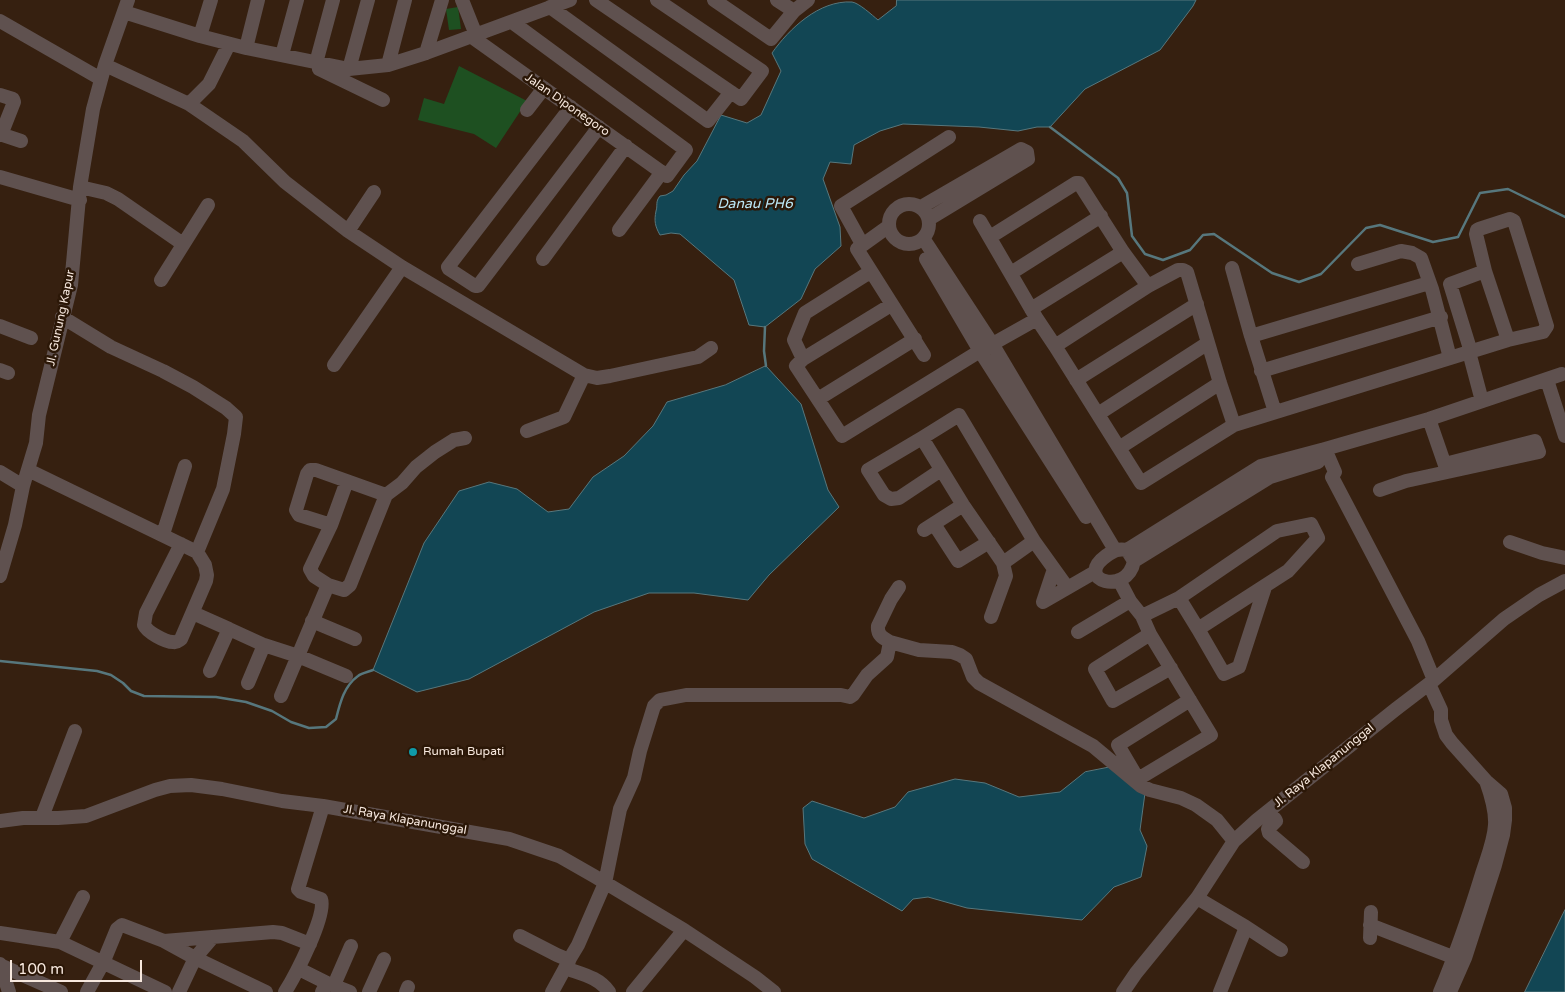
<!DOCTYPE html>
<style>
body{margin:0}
#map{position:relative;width:1565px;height:992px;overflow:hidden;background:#362010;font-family:"Varela Round",sans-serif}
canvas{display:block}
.scale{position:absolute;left:10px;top:960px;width:132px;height:22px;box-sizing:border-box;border:2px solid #f7e8de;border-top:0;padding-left:6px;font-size:15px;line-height:18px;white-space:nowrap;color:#f7e8de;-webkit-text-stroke:4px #2b1707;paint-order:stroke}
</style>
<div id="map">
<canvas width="1565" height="992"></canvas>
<div class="scale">100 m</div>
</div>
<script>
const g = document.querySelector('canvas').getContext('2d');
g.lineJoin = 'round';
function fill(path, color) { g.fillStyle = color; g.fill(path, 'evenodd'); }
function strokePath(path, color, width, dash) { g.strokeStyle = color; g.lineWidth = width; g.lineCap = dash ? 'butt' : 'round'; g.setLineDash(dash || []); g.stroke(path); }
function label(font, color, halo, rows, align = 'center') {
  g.font = font + ' "Varela Round",sans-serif'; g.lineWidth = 5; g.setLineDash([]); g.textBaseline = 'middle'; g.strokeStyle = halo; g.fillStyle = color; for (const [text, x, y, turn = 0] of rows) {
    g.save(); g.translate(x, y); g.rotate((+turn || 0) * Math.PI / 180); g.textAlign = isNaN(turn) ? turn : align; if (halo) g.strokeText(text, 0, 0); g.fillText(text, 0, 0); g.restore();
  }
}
fill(new Path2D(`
 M 458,7 L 461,29 L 449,30 L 446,9 Z
 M 459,66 L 527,101 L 496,148 L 474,134 L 418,120 L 424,98 L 444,104 Z`), '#1e5021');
const water = new Path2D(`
 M 897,0 L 1196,0 L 1193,6 L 1160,50 L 1085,89 L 1050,127 L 1037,127 L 1018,131 L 979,127 L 903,124 L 880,131 L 854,145 L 851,164 L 830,162 L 823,179 L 840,227 L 841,246 L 815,269 L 801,299 L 765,327 L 749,325 L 734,280 L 680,234 L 671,233 L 660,235 C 655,226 654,221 656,211 C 658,205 655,202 660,196 L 666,195 L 673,191 L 684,175 L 697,161 L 721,115 L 747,123 L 761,115 L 781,71 L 772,53 C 789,29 819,0 852,2 C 859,3 872,15 878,20 L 896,6 Z
 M 766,366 L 801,404 L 828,490 L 839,507 L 769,575 L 748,600 L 694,593 L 649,593 L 594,612 L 469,679 L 417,692 L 373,670 L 424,543 L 459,491 L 489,482 L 517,489 L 548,512 L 569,509 L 593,477 L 624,456 L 653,426 L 667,402 L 725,385 Z
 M 1116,766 L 1145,793 L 1140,830 L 1147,846 L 1141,877 L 1114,887 L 1082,920 L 967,908 L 928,897 L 913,899 L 902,911 L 812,859 L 805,844 L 803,808 L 812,801 L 864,818 L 895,807 L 908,792 L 955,779 L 985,783 L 1019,797 L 1060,792 L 1085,772 Z
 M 1565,910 L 1565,992 L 1525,992 Z`);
fill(water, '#124654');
strokePath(water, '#57777d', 1);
strokePath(new Path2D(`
 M 1050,127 L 1118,178 L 1127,193 L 1132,236 L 1145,254 L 1163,260 L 1190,250 L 1203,235 L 1214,234 L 1272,273 L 1299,282 L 1321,274 L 1366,228 L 1380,225 L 1433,242 L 1458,237 L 1480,193 L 1508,189 L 1565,217
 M 765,327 L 764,351 L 766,366
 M 0,661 L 97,671 L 111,675 L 123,683 L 131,691 L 144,696 L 216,697 L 246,702 L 272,711 L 291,722 L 309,728 L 326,727 L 336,719 C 340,703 344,686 358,676 C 362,673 368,672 373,670`), '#57777d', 2.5);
strokePath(new Path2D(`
 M 462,0 L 476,35
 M 596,0 L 741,99 L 762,71 L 657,0
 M 714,0 L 771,39 L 794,11 L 777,0
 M 550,7 L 708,121 L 731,92
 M 794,11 L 808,0
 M 124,12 L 200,36 L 246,48 L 349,69 L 388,65 L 426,53 L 570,0
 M 0,21 L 101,79
 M 200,36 L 211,0
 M 472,37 L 667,176 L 686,150 L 512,22
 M 246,48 L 258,0
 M 426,53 L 442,0
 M 282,55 L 297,0
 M 316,63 L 333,0
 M 105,65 L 189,104 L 243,141 L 285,182 L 348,231 L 402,267 L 584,375 L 597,378 L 610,376 L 698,357 L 711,348
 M 388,65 L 405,0
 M 319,69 L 383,100
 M 349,69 L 368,0
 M 0,95 L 13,99 L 14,102 L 1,135
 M 189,104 L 209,84 L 229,44
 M 571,107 L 448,267 L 449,269 L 475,286 L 478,286 L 599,127
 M 527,110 L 544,88
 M 0,134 L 21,141
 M 0,177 L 80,200
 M 80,187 L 106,193 L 118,199 L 183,244
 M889 224a20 20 0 1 1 40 0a20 20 0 1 1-40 0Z
 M 921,207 L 1021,149 L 1027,152 L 1028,159 L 929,219
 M 980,221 L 1037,319 L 1055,346 L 1148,286 L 1178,270 L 1183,270 L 1187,272 L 1220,383 L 1234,425 L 1508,340 L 1543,332 L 1547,326 L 1514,221 L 1510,219 L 1479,229 L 1477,230 L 1476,234 L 1485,271 L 1508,340
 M 889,226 L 857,249 L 924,355
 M 619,230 L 662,172
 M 348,231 L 374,192
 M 990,237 L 1076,183 L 1079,183 L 1123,252 L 1148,286
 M 923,238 L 993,345 L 1115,550
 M 862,244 L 841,206 L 949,137
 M 543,259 L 626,146
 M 926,259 L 980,351 L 1086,517
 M 1358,264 L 1401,251 L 1412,253 L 1421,258 L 1432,289 L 1450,358
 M 1232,268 L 1251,336 L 1275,412
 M 1011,273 L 1101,216
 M 161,280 L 208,205
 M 891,305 L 803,359 L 796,366 L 842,436 L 980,351 L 1037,319
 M 1031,309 L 1123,252
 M 62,317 L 111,347 L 163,371 L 193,387 L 226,408 L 236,417 L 234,434 L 223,489 L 197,552
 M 0,326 L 31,338
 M 1251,336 L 1429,283
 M 1055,346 L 1141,483 L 1234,425
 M 1469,352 L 1482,401
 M 1471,352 L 1450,284 L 1485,271
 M 803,359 L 794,340 L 805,313 L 870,272
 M 334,365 L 402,267
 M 0,370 L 8,373
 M 1261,371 L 1441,317
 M 1076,380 L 1197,304
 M 1547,380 L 1565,436
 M 818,399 L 915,339
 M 1098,414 L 1208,343
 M 1429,419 L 1447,471
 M 527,431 L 564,417 L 584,375
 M 922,438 L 963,505 L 1003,563 L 1006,576 L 991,617
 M 1119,448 L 1220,383
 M 1325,449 L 1335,472 L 1332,477 L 1418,641 L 1434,680
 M 28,470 L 197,552 L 205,565 L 207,575 L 206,581 L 181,639 C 178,641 177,643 173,642 C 165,642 147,632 144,625 L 146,613 L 181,544
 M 941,470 L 899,498 L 891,499 L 884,495 L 868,470 L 922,438 L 959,415 L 1034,541 L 1067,587
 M 0,472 L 23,486
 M 1380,490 L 1406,481 L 1539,452 L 1535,441 L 1445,464
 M 934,524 L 958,561 L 989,542
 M 331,525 L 347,481
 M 924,530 L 963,505
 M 163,534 L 185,466
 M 1510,542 L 1542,553 L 1565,558
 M 1127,550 L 1134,561 C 1127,597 1073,580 1106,556 C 1113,551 1118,548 1127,550 L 1261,466 L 1325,449 L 1429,419 L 1562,374
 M 1134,561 L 1270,477 L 1318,462
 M 1003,563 L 1034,541
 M 1054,569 L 1043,602 L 1095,572
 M 0,576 L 15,525 L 23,486 L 36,443 L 39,415 L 71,285 L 80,187 L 93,109 L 105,65 L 128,0
 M 1119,580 L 1130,601 L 1142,616 L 1150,634 L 1211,735 L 1138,779 L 1118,745 L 1190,700
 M 328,585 L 344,590 L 350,585 L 386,495 L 402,483 L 416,467 L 435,452 L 454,440 L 465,438
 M 193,613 L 229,629
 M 1142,616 L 1179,598 L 1277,531 L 1311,524 L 1318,538 L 1288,571 L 1198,629 L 1179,598
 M 312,621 L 355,639
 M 1198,629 L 1224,674 L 1239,667 L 1265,587
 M 1078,632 L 1130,601
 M 1150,634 L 1095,669 L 1113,701 L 1171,668
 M 890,642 C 883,638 877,635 878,626 L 891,599 L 899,587
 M 210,671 L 229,629 L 264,645 L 298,656 L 346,676
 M 248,683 L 264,645
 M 1429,684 L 1441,710 L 1441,720 L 1446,735 L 1452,743 L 1486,781 L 1501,794 L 1505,808 L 1505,820 L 1503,835 L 1495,865 L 1465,958 L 1450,992
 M 281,696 L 328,585 L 314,576 L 310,569 L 331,525 L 299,515 L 296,510 L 307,474 L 310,470 L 316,470 L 386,495
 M 1263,815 L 1275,819 L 1276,821 L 1268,829 L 1269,833 L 1303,862
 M 42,817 L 75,731
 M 0,821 L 23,818 L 58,818 L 86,816 L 155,790 L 170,786 L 191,785 L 222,789 L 282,801 L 323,806 L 509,839 L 559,856 L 594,876 L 684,930 L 755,977 L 774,992
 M 1197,898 L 1246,927 L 1281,950
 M 1370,925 L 1463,961
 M 0,933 L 60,942 L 165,992
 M 520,936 L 557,955 L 569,960 L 578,945 L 605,883 L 620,809 L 634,778 L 640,751 L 654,706 L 660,700 L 686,695 L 841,695 L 850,697 L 853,695 L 867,675 L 887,657 L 890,642 L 919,650 L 952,652 L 960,655 L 966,659 L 973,677 L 979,683 L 1093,746 L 1141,786 L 1150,790 L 1181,798 L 1196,805 L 1217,820 L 1234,841
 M 1370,938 L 1371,912
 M 164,941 L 273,932 L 282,933 L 310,944
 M 60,942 L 83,897
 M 0,964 L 9,992
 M 2,966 L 61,992
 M 565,968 C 581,974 599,977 609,992
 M 299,969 L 327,983 L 322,992
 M 327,983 L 350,992
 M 334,985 L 351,946
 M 87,992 L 103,963 L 117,929 L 122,925 L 164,941 L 195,958 L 266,992
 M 179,992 L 195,958 L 213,937
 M 285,992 C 295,976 327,915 321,899 L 301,892 L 298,889 L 323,806
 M 369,992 L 384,959
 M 406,992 L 408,987
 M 552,992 L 569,961
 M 633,992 L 684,930
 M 1123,992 L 1136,973 L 1197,898 L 1234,841 L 1257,820 L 1396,709 L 1434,680 L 1504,619 L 1539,595 L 1565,581
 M 1220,992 L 1246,927
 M 1440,992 C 1456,954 1469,916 1481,877 C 1486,860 1494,843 1495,825 C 1496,810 1491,795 1486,781`), '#5f514f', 14);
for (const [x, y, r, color] of [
 [413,752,5,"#0f9aa8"]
]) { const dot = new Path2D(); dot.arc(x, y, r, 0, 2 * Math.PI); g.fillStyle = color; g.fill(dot); strokePath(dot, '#2b1707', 2); }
label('12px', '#f7e8de', '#2b1707', [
 ["Jalan Diponegoro",567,105,35],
 ["Jl. Gunung Kapur",61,318,-78],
 ["Jl. Raya Klapanunggal",1324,766,-39],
 ["Jl. Raya Klapanunggal",405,820,10]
]);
label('12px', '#f7e8de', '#2b1707', [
 ["Rumah Bupati",423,752]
], 'left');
label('italic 14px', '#bbe8f7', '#2b1707', [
 ["Danau PH6",755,204]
]);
</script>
